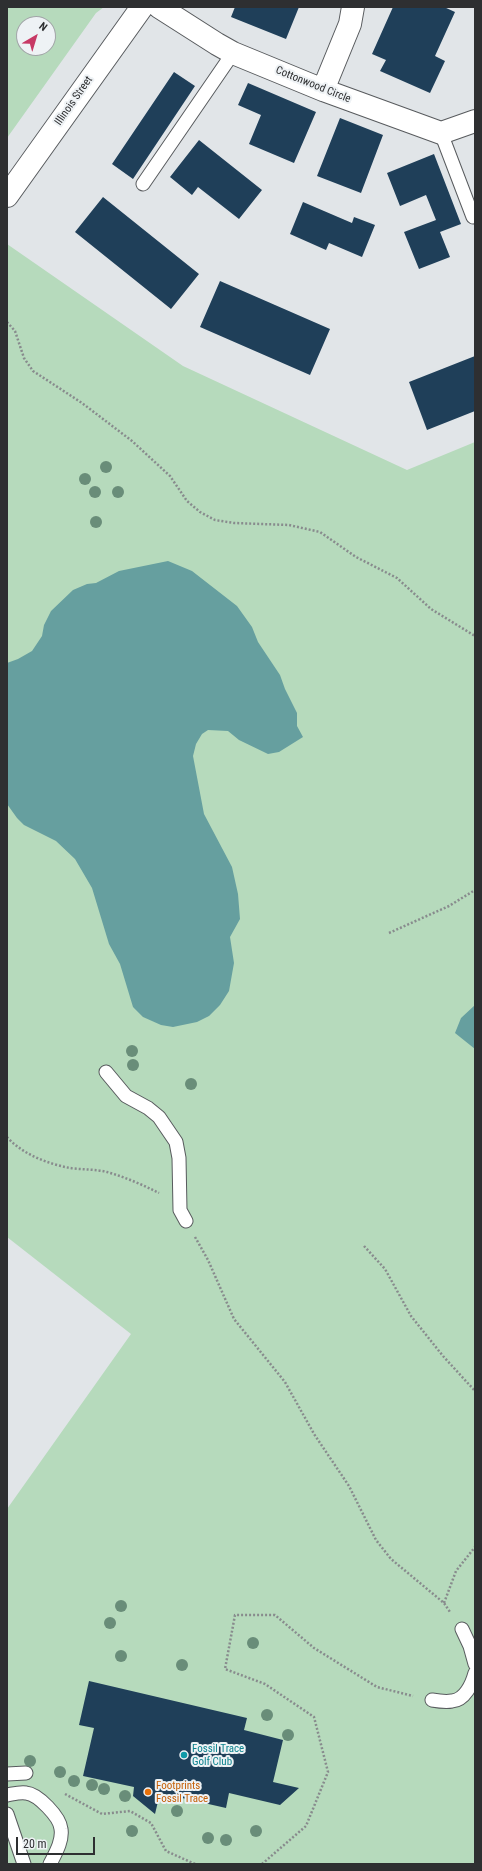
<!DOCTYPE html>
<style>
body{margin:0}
#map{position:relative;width:482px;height:1871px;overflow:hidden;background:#e1e5e8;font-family:"Roboto Condensed",sans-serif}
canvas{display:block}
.frame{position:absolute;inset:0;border:8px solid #2e2f31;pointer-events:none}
.north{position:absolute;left:16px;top:16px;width:40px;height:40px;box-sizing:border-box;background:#eef2f5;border:1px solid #a1a4a7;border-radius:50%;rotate:38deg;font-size:11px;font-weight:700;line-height:16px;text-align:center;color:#2e2f31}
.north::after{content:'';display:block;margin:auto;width:14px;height:18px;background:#c73965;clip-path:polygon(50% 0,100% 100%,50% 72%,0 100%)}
.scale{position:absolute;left:16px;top:1837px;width:79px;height:18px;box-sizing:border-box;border:2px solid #2e2f31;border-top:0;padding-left:5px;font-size:12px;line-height:14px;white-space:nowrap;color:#2e2f31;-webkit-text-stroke:3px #eef2f5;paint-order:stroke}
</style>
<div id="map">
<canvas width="482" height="1871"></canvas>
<div class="frame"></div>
<div class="north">N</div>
<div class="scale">20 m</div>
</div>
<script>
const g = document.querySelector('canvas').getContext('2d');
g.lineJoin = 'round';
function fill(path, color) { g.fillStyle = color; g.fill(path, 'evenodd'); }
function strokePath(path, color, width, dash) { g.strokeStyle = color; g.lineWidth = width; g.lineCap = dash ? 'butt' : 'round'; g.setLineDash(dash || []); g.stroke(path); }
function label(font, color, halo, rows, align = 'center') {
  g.font = font + ' "Roboto Condensed",sans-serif'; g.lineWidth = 4; g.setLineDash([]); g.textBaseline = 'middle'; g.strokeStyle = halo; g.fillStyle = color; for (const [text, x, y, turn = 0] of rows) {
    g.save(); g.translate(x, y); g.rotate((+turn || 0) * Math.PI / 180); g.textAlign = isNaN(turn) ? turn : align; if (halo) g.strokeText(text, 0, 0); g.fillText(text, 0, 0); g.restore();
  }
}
fill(new Path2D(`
 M 7,7 L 104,7 L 96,13 L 7,138 ZM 24,24 L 48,24 L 48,48 L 24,48 Z
 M 7,244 L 183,366 L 407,470 L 475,442 L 475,1864 L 7,1864 L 7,1509 L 131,1334 L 7,1237 Z`), '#b6dabc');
fill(new Path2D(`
 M 168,561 L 192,571 L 237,606 L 252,627 L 258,642 L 280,675 L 285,689 L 297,713 L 297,726 L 303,737 L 279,752 L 268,754 L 239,740 L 228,731 L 208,730 L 202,734 L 196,744 L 193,756 L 204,814 L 232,867 L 238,894 L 240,919 L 230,937 L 234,963 L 229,991 L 220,1005 L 209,1016 L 197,1022 L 173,1027 L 161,1025 L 143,1017 L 133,1007 L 120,964 L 109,944 L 92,888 L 75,859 L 56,841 L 24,825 L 17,818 L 7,804 L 7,663 L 18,659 L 32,651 L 42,636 L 44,625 L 51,611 L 73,590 L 87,584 L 96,583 L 119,571 Z
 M 475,1005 L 475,1049 L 455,1033 L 461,1018 Z`), '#669f9f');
fill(new Path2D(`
 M 235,7 L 299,7 L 286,39 L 231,17 Z
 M 393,7 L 444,7 L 455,12 L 435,56 L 445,61 L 430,93 L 380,71 L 386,60 L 372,54 Z
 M 174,72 L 195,86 L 133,179 L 112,164 Z
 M 248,83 L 316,112 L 294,163 L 249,144 L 261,115 L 238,105 Z
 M 340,118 L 383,135 L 361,193 L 317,176 Z
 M 199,140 L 262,190 L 239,219 L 198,187 L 192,195 L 170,177 Z
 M 434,154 L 461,224 L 440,232 L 450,257 L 419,269 L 404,232 L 436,220 L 426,195 L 400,206 L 387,173 Z
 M 103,197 L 199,274 L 171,309 L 75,232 Z
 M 303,202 L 352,223 L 354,217 L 375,225 L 362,257 L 329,243 L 326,250 L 290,234 Z
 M 220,281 L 330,329 L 310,375 L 200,327 Z
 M 475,356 L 475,411 L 427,430 L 409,382 Z
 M 89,1681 L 247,1718 L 244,1730 L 283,1740 L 273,1782 L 299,1788 L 280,1805 L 229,1793 L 226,1808 L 160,1793 L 155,1814 L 133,1796 L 134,1787 L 83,1776 L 94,1728 L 79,1725 Z`), '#1f3f59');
const lane = new Path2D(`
 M 441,133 L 473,217
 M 143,184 L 233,53
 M 106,1072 L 126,1096 L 148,1108 L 159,1117 L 176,1142 L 179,1158 L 180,1210 L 186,1221
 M 462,1629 L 470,1646 L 475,1664
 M 432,1700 C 438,1701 446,1702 452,1701 C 465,1700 472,1684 475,1673
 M 7,1774 L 26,1773
 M 7,1795 C 13,1794 20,1792 26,1793 C 38,1794 60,1817 61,1829 C 63,1841 55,1854 50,1864
 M 7,1814 L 24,1864`);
const street = new Path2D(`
 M 159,7 L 217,44 L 233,53 L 323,90 L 441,133 L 475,121
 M 323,90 L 350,24 L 353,7
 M 7,196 L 142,7`);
strokePath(lane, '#585b5e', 15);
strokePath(street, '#585b5e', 24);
strokePath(new Path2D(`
 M 7,322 L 15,331 L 24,358 L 33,371 L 82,403 L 132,441 L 170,476 L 187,501 L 200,512 L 215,520 L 234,523 L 289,525 L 320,532 L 356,557 L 397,578 L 431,609 L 475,636
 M 389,933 L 449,906 L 475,890
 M 7,1137 C 22,1154 48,1164 70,1168 C 83,1170 96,1169 107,1172 C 125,1177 143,1185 159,1193
 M 195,1237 L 208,1260 L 234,1319 L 285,1382 L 314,1434 L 349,1486 L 376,1540 L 391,1559 L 444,1603 L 450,1612
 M 364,1246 L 385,1269 L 411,1316 L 443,1356 L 475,1391
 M 444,1603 L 456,1571 L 475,1547
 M 65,1794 L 102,1814 L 130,1811 L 151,1823 L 166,1851 L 195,1864
 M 262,1864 L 306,1826 L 328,1772 L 314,1717 L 265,1684 L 225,1669 L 235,1615 L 275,1615 L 314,1648 L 377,1687 L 413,1696`), '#888b8d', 2.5, [2, 2]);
strokePath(lane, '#fff', 13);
strokePath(street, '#fff', 22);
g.fillStyle = '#698d79';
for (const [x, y] of [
 [106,467],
 [85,479],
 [95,492],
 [118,492],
 [96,522],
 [132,1051],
 [133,1065],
 [191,1084],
 [121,1606],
 [110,1623],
 [253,1643],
 [121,1656],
 [182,1665],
 [267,1715],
 [288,1735],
 [30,1761],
 [60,1772],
 [74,1781],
 [92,1785],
 [104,1789],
 [125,1796],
 [177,1811],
 [132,1831],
 [256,1831],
 [208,1838],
 [226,1840]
]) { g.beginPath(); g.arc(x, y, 6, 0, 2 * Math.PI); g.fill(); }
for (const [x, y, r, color] of [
 [184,1755,4,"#0f9aa8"],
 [148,1792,4,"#e8710a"]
]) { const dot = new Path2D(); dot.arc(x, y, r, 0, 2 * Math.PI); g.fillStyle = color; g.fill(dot); strokePath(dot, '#eef2f5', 1.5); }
label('11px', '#2e2f31', '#eef2f5', [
 ["Cottonwood Circle",313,85,22],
 ["Illinois Street",74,101,-55]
]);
label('11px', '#0d838f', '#eef2f5', [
 ["Fossil Trace",192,1749],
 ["Golf Club",192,1762]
], 'left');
label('11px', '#c56008', '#eef2f5', [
 ["Footprints",156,1786],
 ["Fossil Trace",156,1799]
], 'left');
</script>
